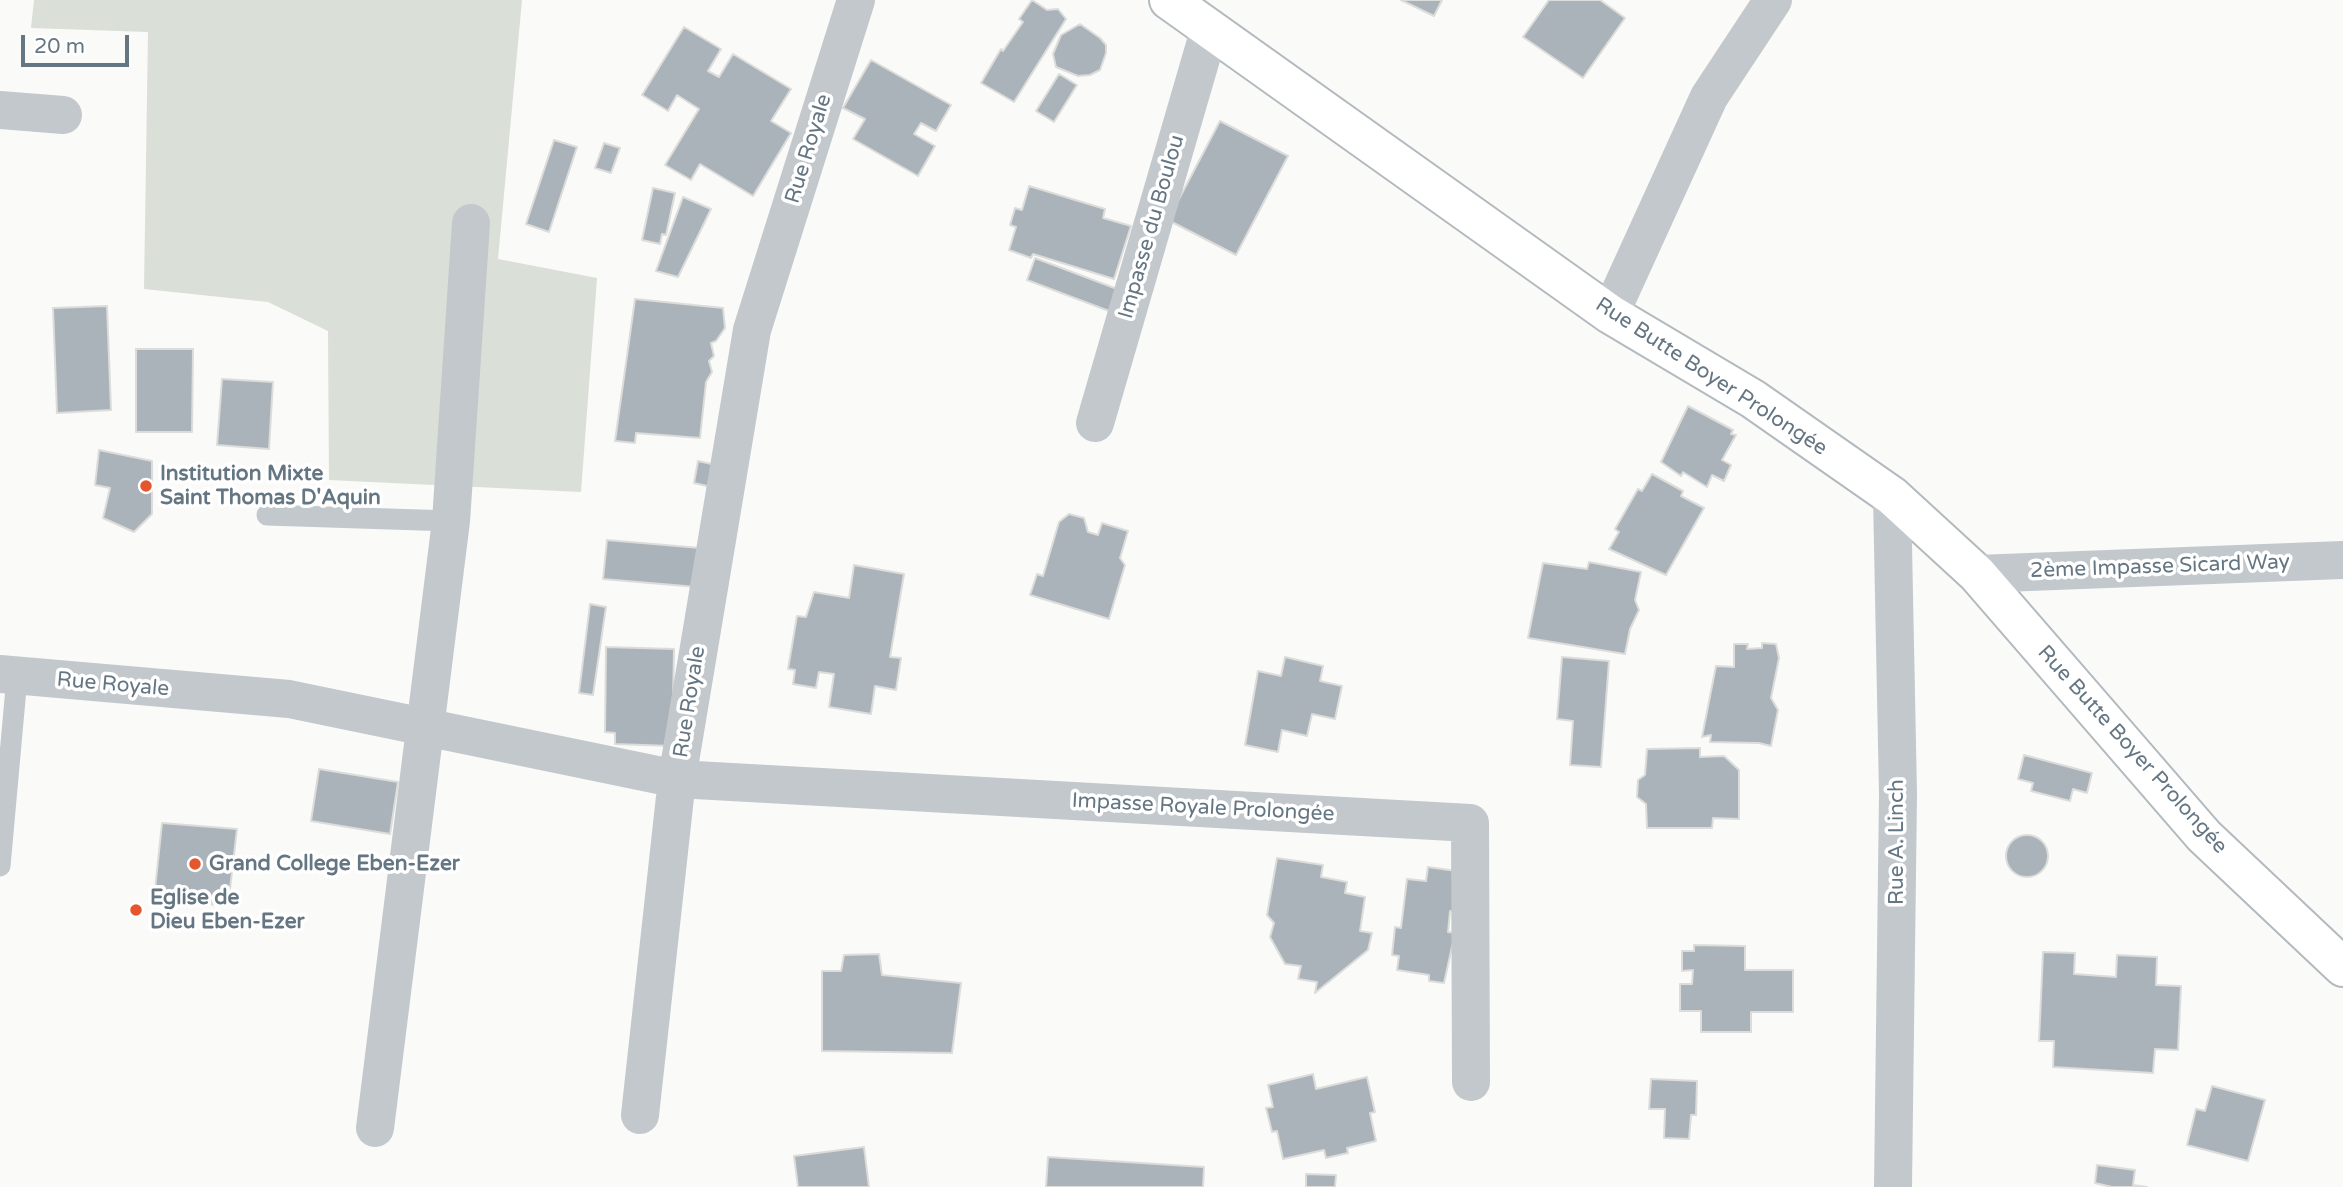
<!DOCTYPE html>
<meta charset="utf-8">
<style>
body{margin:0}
#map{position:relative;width:2343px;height:1187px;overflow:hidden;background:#fafaf8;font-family:"Varela Round",sans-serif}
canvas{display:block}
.scale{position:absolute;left:21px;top:35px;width:108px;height:32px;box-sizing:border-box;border:4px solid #657683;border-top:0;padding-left:9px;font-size:21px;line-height:24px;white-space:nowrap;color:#657683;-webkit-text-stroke:5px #fff;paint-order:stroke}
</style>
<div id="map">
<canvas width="2343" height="1187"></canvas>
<div class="scale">20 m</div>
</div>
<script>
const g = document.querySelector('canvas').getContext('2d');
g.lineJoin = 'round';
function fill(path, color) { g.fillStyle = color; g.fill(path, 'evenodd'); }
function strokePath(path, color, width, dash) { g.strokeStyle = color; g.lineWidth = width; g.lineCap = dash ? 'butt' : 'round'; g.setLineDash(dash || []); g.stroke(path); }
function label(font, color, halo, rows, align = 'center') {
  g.font = font + ' "Varela Round",sans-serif'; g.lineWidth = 7; g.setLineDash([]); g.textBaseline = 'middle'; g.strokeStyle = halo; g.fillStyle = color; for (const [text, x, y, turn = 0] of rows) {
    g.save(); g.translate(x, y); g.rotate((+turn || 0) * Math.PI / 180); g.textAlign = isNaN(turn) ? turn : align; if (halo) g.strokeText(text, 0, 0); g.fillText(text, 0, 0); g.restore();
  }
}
fill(new Path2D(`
 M 34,0 L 522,0 L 498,259 L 597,278 L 581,492 L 329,480 L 328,331 L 268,302 L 144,289 L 148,32 L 31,28 Z`), '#dadfd7');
const building = new Path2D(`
 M 1032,0 L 1047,10 L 1058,9 L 1066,19 L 1014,102 L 981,83 L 1001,49 L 1003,51 L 1023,22 L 1019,19 Z
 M 1401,0 L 1442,0 L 1434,16 Z
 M 1549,0 L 1600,0 L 1625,18 L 1583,78 L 1523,37 Z
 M 1080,24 L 1100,38 L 1106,45 L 1106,53 L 1100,70 L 1090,75 L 1078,76 L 1056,67 L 1053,54 L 1061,35 Z
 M 684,27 L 721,49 L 708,71 L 719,77 L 733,54 L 791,89 L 771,121 L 791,133 L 753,196 L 700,164 L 691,180 L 665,165 L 699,109 L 677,95 L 668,111 L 642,95 Z
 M 871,60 L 951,105 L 936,131 L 921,123 L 914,134 L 935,146 L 918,176 L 853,139 L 865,119 L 843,108 Z
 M 1059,74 L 1077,85 L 1054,122 L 1036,111 Z
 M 1220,121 L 1288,156 L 1236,255 L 1168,220 Z
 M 554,140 L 577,147 L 549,232 L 526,224 Z
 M 604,143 L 620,148 L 611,173 L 595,168 Z
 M 1029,186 L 1105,209 L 1103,218 L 1131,226 L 1114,279 L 1033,254 L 1031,258 L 1009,250 L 1016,227 L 1010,225 L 1015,208 L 1022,210 Z
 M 653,188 L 675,193 L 666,235 L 662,234 L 660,244 L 642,240 Z
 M 683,197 L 711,209 L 678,277 L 656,271 Z
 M 1035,258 L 1117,289 L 1109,311 L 1027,280 Z
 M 635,299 L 723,308 L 725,328 L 716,341 L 711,343 L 714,356 L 709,361 L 712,372 L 706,382 L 700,438 L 636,433 L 635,443 L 615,441 Z
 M 107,306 L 111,410 L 57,413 L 53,308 Z
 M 136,349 L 193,349 L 192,432 L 136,432 Z
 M 222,379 L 273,382 L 269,449 L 217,445 Z
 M 1688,406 L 1733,430 L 1731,434 L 1736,435 L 1722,460 L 1731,465 L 1724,481 L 1712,475 L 1707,487 L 1683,472 L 1681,476 L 1661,462 Z
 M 99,450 L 152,461 L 152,514 L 134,532 L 103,518 L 110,488 L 95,485 Z
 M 698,461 L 725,467 L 720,489 L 694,483 Z
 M 1652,474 L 1683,491 L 1681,496 L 1704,508 L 1666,575 L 1609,549 L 1619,532 L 1615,529 L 1638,489 L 1642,491 Z
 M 1069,514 L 1084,518 L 1088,532 L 1098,535 L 1102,523 L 1128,531 L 1120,558 L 1125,565 L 1109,619 L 1030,595 L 1037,574 L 1043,576 L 1059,522 Z
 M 607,540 L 700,548 L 697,587 L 603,579 Z
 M 1589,562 L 1641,572 L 1635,600 L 1639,610 L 1630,629 L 1625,654 L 1528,638 L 1543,563 L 1587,569 Z
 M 854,565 L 904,574 L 890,657 L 901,658 L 896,690 L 875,686 L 871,714 L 829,707 L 834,674 L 819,672 L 816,688 L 793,684 L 795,670 L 788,669 L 797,616 L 806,617 L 814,592 L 849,598 Z
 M 590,604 L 606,607 L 593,695 L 579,693 Z
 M 1762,643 L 1776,644 L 1779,658 L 1771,698 L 1778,710 L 1771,746 L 1759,743 L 1710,742 L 1711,735 L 1702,737 L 1716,666 L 1734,667 L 1734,644 L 1748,644 L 1747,649 L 1762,648 Z
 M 606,647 L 674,649 L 672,746 L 615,744 L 615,733 L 605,732 Z
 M 1285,657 L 1323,666 L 1320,681 L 1342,686 L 1335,719 L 1312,714 L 1307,736 L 1282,730 L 1278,752 L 1245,745 L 1258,671 L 1281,676 Z
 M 1562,657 L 1609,661 L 1601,767 L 1570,765 L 1573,721 L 1557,719 Z
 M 1700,748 L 1700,757 L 1724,756 L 1739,770 L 1739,819 L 1713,818 L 1712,828 L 1647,828 L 1646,804 L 1637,797 L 1638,780 L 1645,775 L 1647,749 Z
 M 2024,755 L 2092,773 L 2087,793 L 2073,789 L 2070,801 L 2031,791 L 2033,783 L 2018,779 Z
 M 319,769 L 398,782 L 390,834 L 311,821 Z
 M 162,823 L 237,829 L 228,906 L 154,899 Z
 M2006 856a21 21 0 1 1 42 0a21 21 0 1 1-42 0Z
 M 1277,858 L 1323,865 L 1321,877 L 1347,882 L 1345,893 L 1365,897 L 1360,931 L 1372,933 L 1368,950 L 1315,993 L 1317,982 L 1298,979 L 1301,966 L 1285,964 L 1270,937 L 1274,923 L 1267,915 Z
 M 1428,867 L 1456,871 L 1459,912 L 1450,911 L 1448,932 L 1455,933 L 1444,983 L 1429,981 L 1429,975 L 1397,970 L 1399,956 L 1392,955 L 1395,927 L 1401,928 L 1407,879 L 1426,881 Z
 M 1694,945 L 1745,946 L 1745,970 L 1793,970 L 1793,1012 L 1751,1012 L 1751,1032 L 1701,1032 L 1701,1011 L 1680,1011 L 1680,984 L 1692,984 L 1693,970 L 1682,971 L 1682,951 L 1694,951 Z
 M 2043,952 L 2075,953 L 2074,974 L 2116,977 L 2117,955 L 2157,957 L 2156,985 L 2181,986 L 2178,1050 L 2155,1049 L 2153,1073 L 2053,1067 L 2054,1041 L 2039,1041 Z
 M 879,954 L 882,975 L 961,983 L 952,1053 L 822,1051 L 822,971 L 841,971 L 844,955 Z
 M 1313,1074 L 1316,1089 L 1367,1077 L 1375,1112 L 1370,1113 L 1376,1141 L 1347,1148 L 1348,1153 L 1326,1158 L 1324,1150 L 1283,1159 L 1277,1131 L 1272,1132 L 1266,1108 L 1273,1107 L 1268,1085 Z
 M 1651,1079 L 1697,1081 L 1696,1115 L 1691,1115 L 1689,1139 L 1664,1138 L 1665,1109 L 1649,1109 Z
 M 2212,1086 L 2265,1100 L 2248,1161 L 2187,1145 L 2196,1109 L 2205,1111 Z
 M 864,1147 L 869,1187 L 798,1187 L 794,1156 Z
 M 1048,1157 L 1204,1167 L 1203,1187 L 1046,1187 Z
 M 2097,1165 L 2135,1170 L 2133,1185 L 2147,1187 L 2112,1187 L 2095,1183 Z
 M 1306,1174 L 1336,1175 L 1335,1187 L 1306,1187 Z`);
fill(building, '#aab3b9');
strokePath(building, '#dcdcda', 2);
const secondary = new Path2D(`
 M 1169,0 L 1610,314 L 1753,399 L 1892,496 L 1977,574 L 2204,836 L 2343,967`);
strokePath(secondary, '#b3babf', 42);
strokePath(new Path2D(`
 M 267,515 L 451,521
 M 0,866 L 17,677`), '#c3c8cc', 21);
strokePath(new Path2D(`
 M 0,110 L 63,115
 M 1610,314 L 1709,97 L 1773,0
 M 1095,423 L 1209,31
 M 1892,496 L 1898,794 L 1893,1187
 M 1977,574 L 2343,560
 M 0,674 L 289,699 L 677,779 L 752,330 L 856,0
 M 640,1115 L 677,779 L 1470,823 L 1471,1082
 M 375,1128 L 451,521 L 471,223`), '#c3c8cc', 38);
strokePath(secondary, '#fff', 38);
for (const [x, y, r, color] of [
 [146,486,7,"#e4572e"],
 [195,864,7,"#e4572e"],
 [136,910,7,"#e4572e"]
]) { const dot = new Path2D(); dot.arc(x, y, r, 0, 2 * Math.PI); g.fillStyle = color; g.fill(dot); strokePath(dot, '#fff', 2.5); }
label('21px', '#657683', '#fff', [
 ["Rue Royale",809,149,-73],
 ["Impasse du Boulou",1152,227,-74],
 ["Rue Butte Boyer Prolongée",1711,377,33],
 ["2ème Impasse Sicard Way",2160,567,-2],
 ["Rue Royale",113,685,5],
 ["Rue Royale",690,702,-81],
 ["Rue Butte Boyer Prolongée",2132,750,48],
 ["Impasse Royale Prolongée",1203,808,3],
 ["Rue A. Linch",1897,842,-90]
]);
label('bold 21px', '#657683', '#fff', [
 ["Institution Mixte",160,474],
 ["Saint Thomas D'Aquin",160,498],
 ["Grand College Eben-Ezer",209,864],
 ["Eglise de",150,898],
 ["Dieu Eben-Ezer",150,922]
], 'left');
</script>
